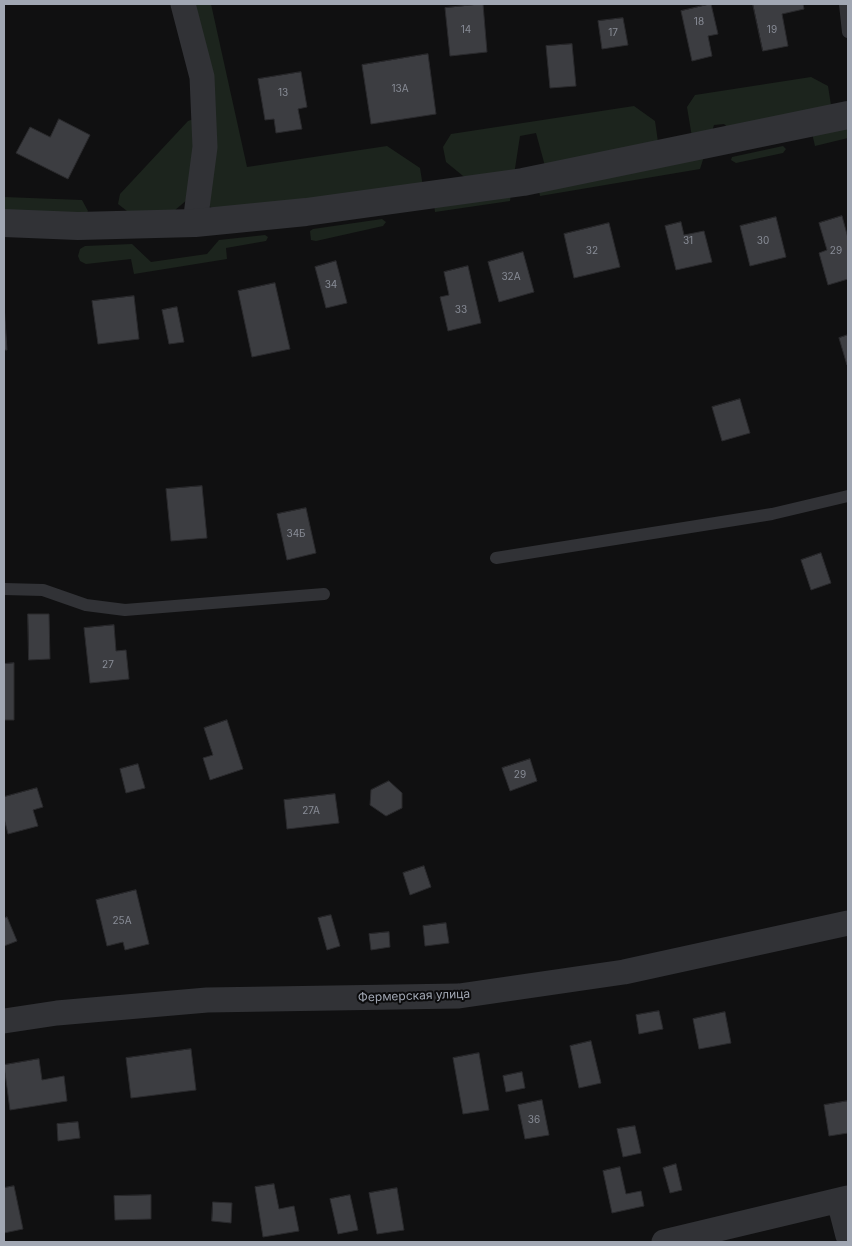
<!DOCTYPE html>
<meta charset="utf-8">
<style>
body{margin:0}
#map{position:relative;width:852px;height:1246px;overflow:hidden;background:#101011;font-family:Inter,sans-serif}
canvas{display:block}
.frame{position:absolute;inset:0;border:5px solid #a1a7b3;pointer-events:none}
</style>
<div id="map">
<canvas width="852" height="1246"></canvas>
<div class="frame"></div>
</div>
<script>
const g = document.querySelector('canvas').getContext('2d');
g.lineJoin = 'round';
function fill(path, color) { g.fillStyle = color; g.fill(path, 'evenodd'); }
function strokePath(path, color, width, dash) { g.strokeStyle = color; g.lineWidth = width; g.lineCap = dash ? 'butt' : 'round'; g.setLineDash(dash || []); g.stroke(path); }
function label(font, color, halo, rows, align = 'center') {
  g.font = font + ' Inter,sans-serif'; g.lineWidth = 4; g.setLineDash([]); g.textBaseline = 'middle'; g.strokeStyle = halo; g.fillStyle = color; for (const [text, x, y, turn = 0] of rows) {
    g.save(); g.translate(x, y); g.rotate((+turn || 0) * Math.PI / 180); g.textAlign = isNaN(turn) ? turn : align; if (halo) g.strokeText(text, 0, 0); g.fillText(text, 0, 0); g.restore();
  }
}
fill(new Path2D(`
 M 191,4 L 211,4 L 247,167 L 387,146 L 420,168 L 423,187 L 215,211 L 205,202 Z
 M 811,77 L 828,86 L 833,118 L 848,117 L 848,138 L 815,146 L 808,116 L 733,132 L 724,124 L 714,125 L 700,169 L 540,196 L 537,182 L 545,166 L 536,133 L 520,136 L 510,201 L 435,212 L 434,204 L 468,180 L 446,162 L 443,147 L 451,134 L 634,106 L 655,121 L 658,142 L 692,137 L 687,107 L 695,95 Z
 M 194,119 L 197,124 L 188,199 L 174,211 L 127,211 L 118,204 L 120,194 L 188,121 Z
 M 783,146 L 786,149 L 783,153 L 736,163 L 731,160 L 732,157 Z
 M 4,197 L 82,200 L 88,211 L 85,216 L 4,216 Z
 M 382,219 L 386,222 L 383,226 L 316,241 L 311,240 L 310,231 L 313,229 Z
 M 265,235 L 268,237 L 266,241 L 226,248 L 227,259 L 134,274 L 131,259 L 86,264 L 80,261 L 78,256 L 80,249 L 85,246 L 132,244 L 151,262 L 207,254 L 219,240 Z`), '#1c241d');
const building = new Path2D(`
 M 483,4 L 487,52 L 450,56 L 445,8 Z
 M 711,4 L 718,34 L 708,36 L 712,56 L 692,61 L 681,11 Z
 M 753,4 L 803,4 L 804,9 L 782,14 L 788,46 L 763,51 Z
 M 623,18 L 628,45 L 602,49 L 598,21 Z
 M 572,44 L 576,86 L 550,88 L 546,46 Z
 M 428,54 L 436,114 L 371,124 L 362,65 Z
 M 301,72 L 307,107 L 298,109 L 302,129 L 276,133 L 274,119 L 265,120 L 258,79 Z
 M 59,119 L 90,135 L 68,179 L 16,153 L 30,127 L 50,137 Z
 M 842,216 L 848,238 L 848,279 L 828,285 L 819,253 L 827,250 L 819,223 Z
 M 776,217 L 786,257 L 750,266 L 740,226 Z
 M 681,222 L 684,235 L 704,231 L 712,262 L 676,270 L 665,226 Z
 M 609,223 L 620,267 L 574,278 L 564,234 Z
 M 523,252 L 534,292 L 499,302 L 488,262 Z
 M 336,261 L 347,303 L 326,308 L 315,267 Z
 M 468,266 L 481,323 L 448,331 L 440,297 L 449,295 L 444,272 Z
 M 275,283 L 290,349 L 252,357 L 238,291 Z
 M 134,296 L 139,339 L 98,344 L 92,301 Z
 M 4,304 L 7,350 L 4,350 Z
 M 177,307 L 184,342 L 169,344 L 162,310 Z
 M 848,335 L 848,364 L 847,365 L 839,338 Z
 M 740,399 L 750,433 L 722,441 L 712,407 Z
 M 202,486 L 207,538 L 171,541 L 166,489 Z
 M 306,508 L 316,553 L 287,560 L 277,514 Z
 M 821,553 L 831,583 L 811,590 L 801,560 Z
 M 28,614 L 49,614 L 50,659 L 29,660 Z
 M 114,625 L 116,651 L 126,650 L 129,679 L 90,683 L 84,628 Z
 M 14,663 L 14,720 L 4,720 L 4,664 Z
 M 227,720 L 243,769 L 210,780 L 203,758 L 213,755 L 204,728 Z
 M 530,759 L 537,781 L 510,791 L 502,768 Z
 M 138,764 L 145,788 L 126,793 L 120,769 Z
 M 389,781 L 402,793 L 402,808 L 386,816 L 370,805 L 371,790 Z
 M 37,788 L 43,807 L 33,810 L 38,826 L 8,834 L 4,818 L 4,797 Z
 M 335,794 L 339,823 L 287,829 L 284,800 Z
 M 424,866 L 431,887 L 410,895 L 403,873 Z
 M 136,890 L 149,944 L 125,950 L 123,942 L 107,946 L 96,900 Z
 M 331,915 L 340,946 L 327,950 L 318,918 Z
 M 7,917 L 17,941 L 4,946 L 4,919 Z
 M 446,923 L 449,943 L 425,946 L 423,926 Z
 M 389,932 L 390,947 L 371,950 L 369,934 Z
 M 659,1011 L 663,1029 L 639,1034 L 636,1015 Z
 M 725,1012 L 731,1043 L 699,1049 L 693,1019 Z
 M 591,1041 L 601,1083 L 579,1088 L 570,1046 Z
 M 191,1049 L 196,1090 L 131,1098 L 126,1058 Z
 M 479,1053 L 489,1110 L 463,1114 L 453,1058 Z
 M 39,1059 L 42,1080 L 64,1076 L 67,1101 L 10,1110 L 4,1065 Z
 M 522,1072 L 525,1088 L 506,1092 L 503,1076 Z
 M 542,1100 L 549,1135 L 525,1139 L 518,1105 Z
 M 848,1101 L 848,1133 L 829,1136 L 824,1105 Z
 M 78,1122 L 80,1138 L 58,1141 L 57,1124 Z
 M 635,1126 L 641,1153 L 623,1157 L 617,1129 Z
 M 676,1164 L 682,1190 L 670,1193 L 663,1168 Z
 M 620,1167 L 626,1194 L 641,1191 L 644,1206 L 612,1213 L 603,1171 Z
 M 274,1184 L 279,1209 L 294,1206 L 299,1231 L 263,1237 L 255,1187 Z
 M 14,1186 L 23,1229 L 4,1233 L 4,1188 Z
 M 397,1188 L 404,1230 L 377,1234 L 369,1193 Z
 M 151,1195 L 151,1219 L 115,1220 L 114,1196 Z
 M 350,1195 L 358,1230 L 338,1234 L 330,1199 Z
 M 213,1202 L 232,1203 L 231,1223 L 212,1221 Z`);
fill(building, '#3c3d41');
strokePath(building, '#2a2a2d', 1);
strokePath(new Path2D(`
 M 845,4 L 848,32
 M 496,558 L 772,514 L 848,496
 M 4,589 L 43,590 L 86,605 L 125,610 L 324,594`), '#313236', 12);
strokePath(new Path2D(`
 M 183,4 L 202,77 L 205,147 L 195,223
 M 4,1021 L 57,1013 L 207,1000 L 459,996 L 624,972 L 848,923
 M 839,1201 L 848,1236
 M 664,1242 L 848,1198`), '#313236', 25);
strokePath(new Path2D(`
 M 4,223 L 78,226 L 195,223 L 306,212 L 523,182 L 848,115`), '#313236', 28);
label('10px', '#888c96', null, [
 ["18",699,22],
 ["14",466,30],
 ["19",772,30],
 ["17",613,33],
 ["13А",400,89],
 ["13",283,93],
 ["31",688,241],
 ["30",763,241],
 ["32",592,251],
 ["29",836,251],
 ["32А",511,277],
 ["34",331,285],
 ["33",461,310],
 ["34Б",296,534],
 ["27",108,665],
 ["29",520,775],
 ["27А",311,811],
 ["25А",122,921],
 ["36",534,1120]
]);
label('12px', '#a1a7b3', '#0b0b0c', [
 ["Фермерская улица",414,996,-2]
]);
</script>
